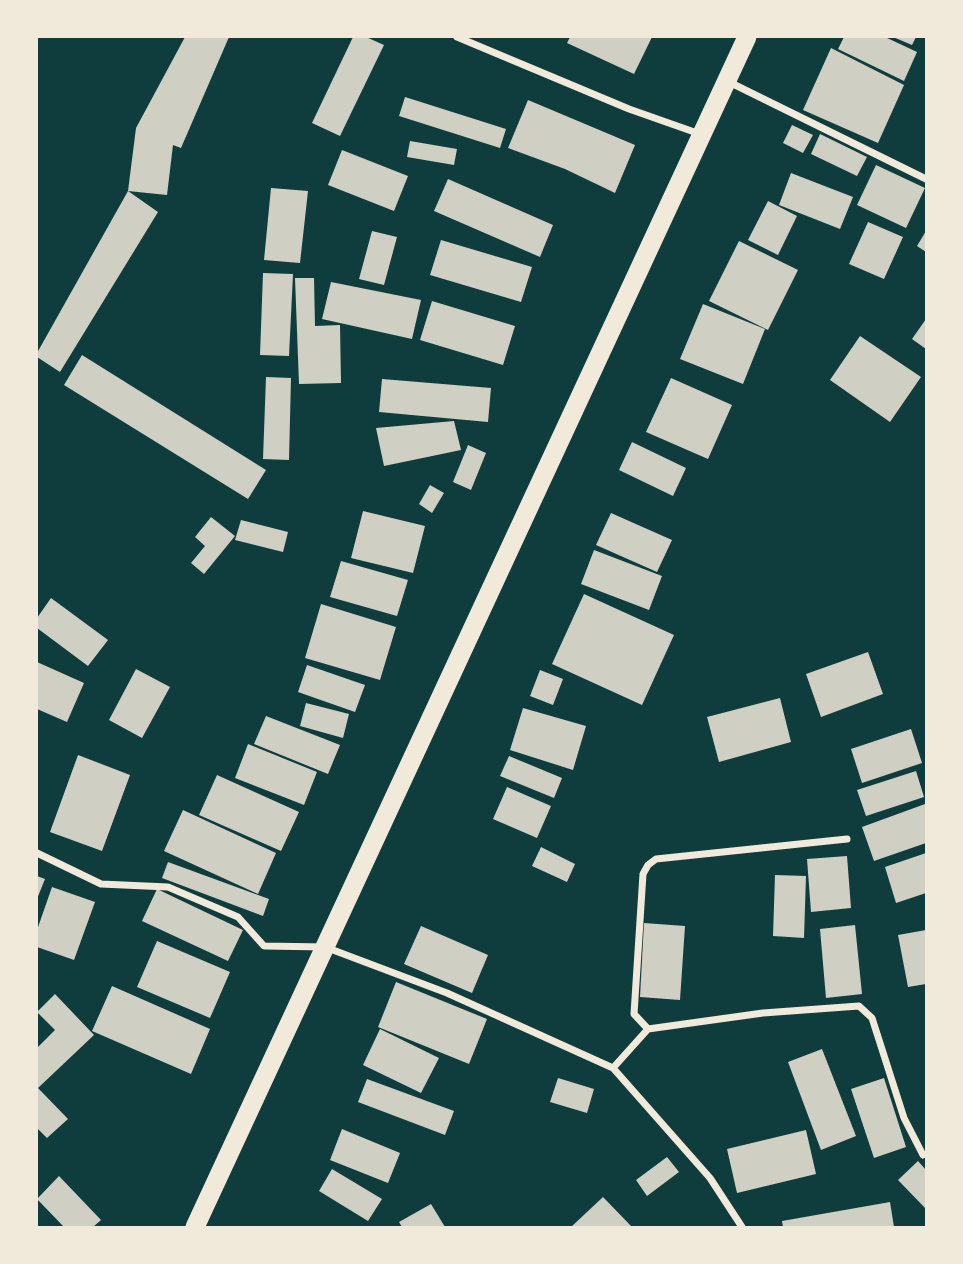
<!DOCTYPE html>
<style>
body{margin:0}
#map{position:relative;width:963px;height:1264px;overflow:hidden;background:#0f3d3e;font-family:Raleway,sans-serif}
canvas{display:block}
.frame{position:absolute;inset:0;border:38px solid #f1e9da;pointer-events:none}
</style>
<div id="map">
<canvas width="963" height="1264"></canvas>
<div class="frame"></div>
</div>
<script>
const g = document.querySelector('canvas').getContext('2d');
g.lineJoin = 'round';
function fill(path, color) { g.fillStyle = color; g.fill(path, 'evenodd'); }
function strokePath(path, color, width, dash) { g.strokeStyle = color; g.lineWidth = width; g.lineCap = dash ? 'butt' : 'round'; g.setLineDash(dash || []); g.stroke(path); }
fill(new Path2D(`
 M 185,37 L 229,37 L 181,148 L 173,145 L 167,195 L 128,191 L 158,212 L 60,372 L 37,357 L 37,353 L 128,191 L 136,128 Z
 M 353,37 L 366,37 L 384,45 L 340,136 L 312,123 Z
 M 570,37 L 652,37 L 634,74 L 567,43 Z
 M 844,37 L 885,37 L 917,52 L 904,81 L 838,49 Z
 M 893,37 L 916,37 L 912,45 Z
 M 831,48 L 904,85 L 878,143 L 803,110 Z
 M 405,97 L 506,129 L 500,148 L 399,116 Z
 M 528,100 L 635,145 L 615,193 L 565,169 L 508,148 Z
 M 792,125 L 813,135 L 803,153 L 783,143 Z
 M 820,134 L 867,157 L 857,176 L 811,154 Z
 M 410,141 L 457,149 L 454,165 L 407,157 Z
 M 342,150 L 408,176 L 394,211 L 328,185 Z
 M 876,165 L 925,188 L 906,228 L 857,205 Z
 M 791,173 L 853,197 L 840,229 L 779,205 Z
 M 448,179 L 553,225 L 540,257 L 434,211 Z
 M 271,188 L 308,191 L 300,263 L 264,260 Z
 M 768,201 L 797,216 L 778,255 L 748,240 Z
 M 868,222 L 903,237 L 884,279 L 849,264 Z
 M 372,231 L 397,237 L 384,285 L 359,279 Z
 M 926,231 L 926,252 L 917,246 Z
 M 441,240 L 532,267 L 521,302 L 430,275 Z
 M 739,241 L 798,270 L 768,330 L 709,301 Z
 M 263,273 L 293,274 L 289,356 L 260,355 Z
 M 295,278 L 314,278 L 315,326 L 340,325 L 341,383 L 299,384 Z
 M 331,282 L 421,300 L 412,339 L 322,319 Z
 M 432,301 L 515,326 L 503,365 L 420,340 Z
 M 703,304 L 765,329 L 743,384 L 680,359 Z
 M 926,319 L 926,349 L 912,339 Z
 M 860,336 L 921,377 L 890,422 L 830,380 Z
 M 82,355 L 266,470 L 248,499 L 64,385 Z
 M 266,377 L 291,378 L 289,460 L 263,459 Z
 M 671,378 L 732,405 L 708,459 L 646,432 Z
 M 382,379 L 491,388 L 488,422 L 379,412 Z
 M 454,421 L 461,450 L 384,466 L 376,428 Z
 M 632,442 L 686,468 L 673,496 L 619,470 Z
 M 468,445 L 486,453 L 471,490 L 453,482 Z
 M 430,485 L 444,493 L 432,513 L 419,504 Z
 M 363,511 L 425,526 L 413,573 L 351,558 Z
 M 611,513 L 672,540 L 657,572 L 596,545 Z
 M 211,517 L 235,536 L 204,574 L 191,563 L 205,546 L 195,537 Z
 M 241,520 L 288,532 L 283,552 L 235,540 Z
 M 594,550 L 662,576 L 649,610 L 581,584 Z
 M 341,561 L 408,580 L 397,616 L 330,597 Z
 M 584,594 L 674,635 L 642,705 L 552,664 Z
 M 51,598 L 108,640 L 88,666 L 37,628 L 37,618 Z
 M 321,604 L 396,627 L 380,680 L 305,658 Z
 M 868,652 L 883,694 L 821,717 L 806,674 Z
 M 37,662 L 84,683 L 67,722 L 37,709 Z
 M 307,665 L 365,685 L 355,712 L 298,692 Z
 M 136,669 L 170,687 L 142,738 L 109,720 Z
 M 540,670 L 563,679 L 553,705 L 530,696 Z
 M 780,698 L 791,742 L 719,762 L 707,717 Z
 M 306,703 L 349,714 L 343,738 L 300,726 Z
 M 523,708 L 586,726 L 573,770 L 510,750 Z
 M 266,716 L 340,745 L 328,774 L 254,744 Z
 M 911,729 L 922,763 L 862,783 L 851,749 Z
 M 248,744 L 317,772 L 304,805 L 235,778 Z
 M 78,755 L 130,775 L 102,851 L 50,832 Z
 M 509,756 L 562,778 L 554,798 L 500,776 Z
 M 916,771 L 924,797 L 866,816 L 857,790 Z
 M 217,775 L 299,812 L 281,851 L 199,815 Z
 M 507,787 L 551,806 L 537,838 L 493,819 Z
 M 925,804 L 926,843 L 874,861 L 862,827 Z
 M 183,810 L 276,853 L 258,894 L 164,851 Z
 M 541,847 L 575,864 L 567,882 L 532,866 Z
 M 926,853 L 926,893 L 896,903 L 885,867 Z
 M 847,856 L 851,908 L 811,912 L 807,859 Z
 M 168,862 L 269,899 L 263,916 L 162,878 Z
 M 775,875 L 806,876 L 804,938 L 773,936 Z
 M 37,876 L 45,879 L 37,899 Z
 M 52,887 L 95,902 L 74,960 L 37,947 L 37,930 Z
 M 157,889 L 243,930 L 228,961 L 142,921 Z
 M 644,923 L 685,926 L 680,1000 L 640,997 Z
 M 855,925 L 862,994 L 826,998 L 820,929 Z
 M 421,926 L 488,955 L 472,993 L 404,964 Z
 M 926,930 L 926,984 L 908,987 L 898,935 Z
 M 157,941 L 230,972 L 210,1018 L 137,987 Z
 M 396,982 L 487,1019 L 469,1064 L 378,1027 Z
 M 112,986 L 210,1029 L 191,1074 L 92,1031 Z
 M 55,994 L 94,1035 L 38,1088 L 68,1119 L 47,1138 L 37,1128 L 37,1048 L 55,1030 L 37,1012 Z
 M 380,1029 L 439,1058 L 421,1093 L 363,1065 Z
 M 822,1049 L 856,1136 L 821,1150 L 788,1062 Z
 M 558,1078 L 594,1089 L 587,1113 L 550,1102 Z
 M 884,1078 L 906,1147 L 874,1158 L 851,1089 Z
 M 367,1079 L 454,1111 L 445,1135 L 358,1102 Z
 M 342,1129 L 400,1153 L 388,1183 L 330,1160 Z
 M 806,1130 L 816,1174 L 737,1193 L 727,1149 Z
 M 667,1157 L 679,1172 L 647,1196 L 636,1180 Z
 M 918,1161 L 926,1170 L 926,1209 L 898,1180 Z
 M 332,1169 L 382,1199 L 368,1221 L 319,1191 Z
 M 59,1176 L 101,1220 L 93,1227 L 64,1227 L 37,1199 Z
 M 603,1197 L 632,1227 L 571,1227 Z
 M 890,1202 L 894,1227 L 783,1227 L 782,1221 Z
 M 431,1204 L 445,1227 L 402,1227 L 399,1222 Z`), '#cfcfc3');
strokePath(new Path2D(`
 M 457,37 L 629,109 L 700,134
 M 729,82 L 926,179
 M 37,853 L 101,884 L 168,887 L 238,917 L 264,946 L 325,947 L 447,993 L 613,1068 L 710,1178 L 742,1227
 M 648,1029 L 634,1014 L 643,874 L 648,865 L 656,859 L 847,839
 M 613,1068 L 648,1029 L 763,1013 L 859,1006 L 872,1018 L 904,1118 L 923,1155`), '#f1e9da', 7);
strokePath(new Path2D(`
 M 195,1227 L 747,37`), '#f1e9da', 19);
</script>
